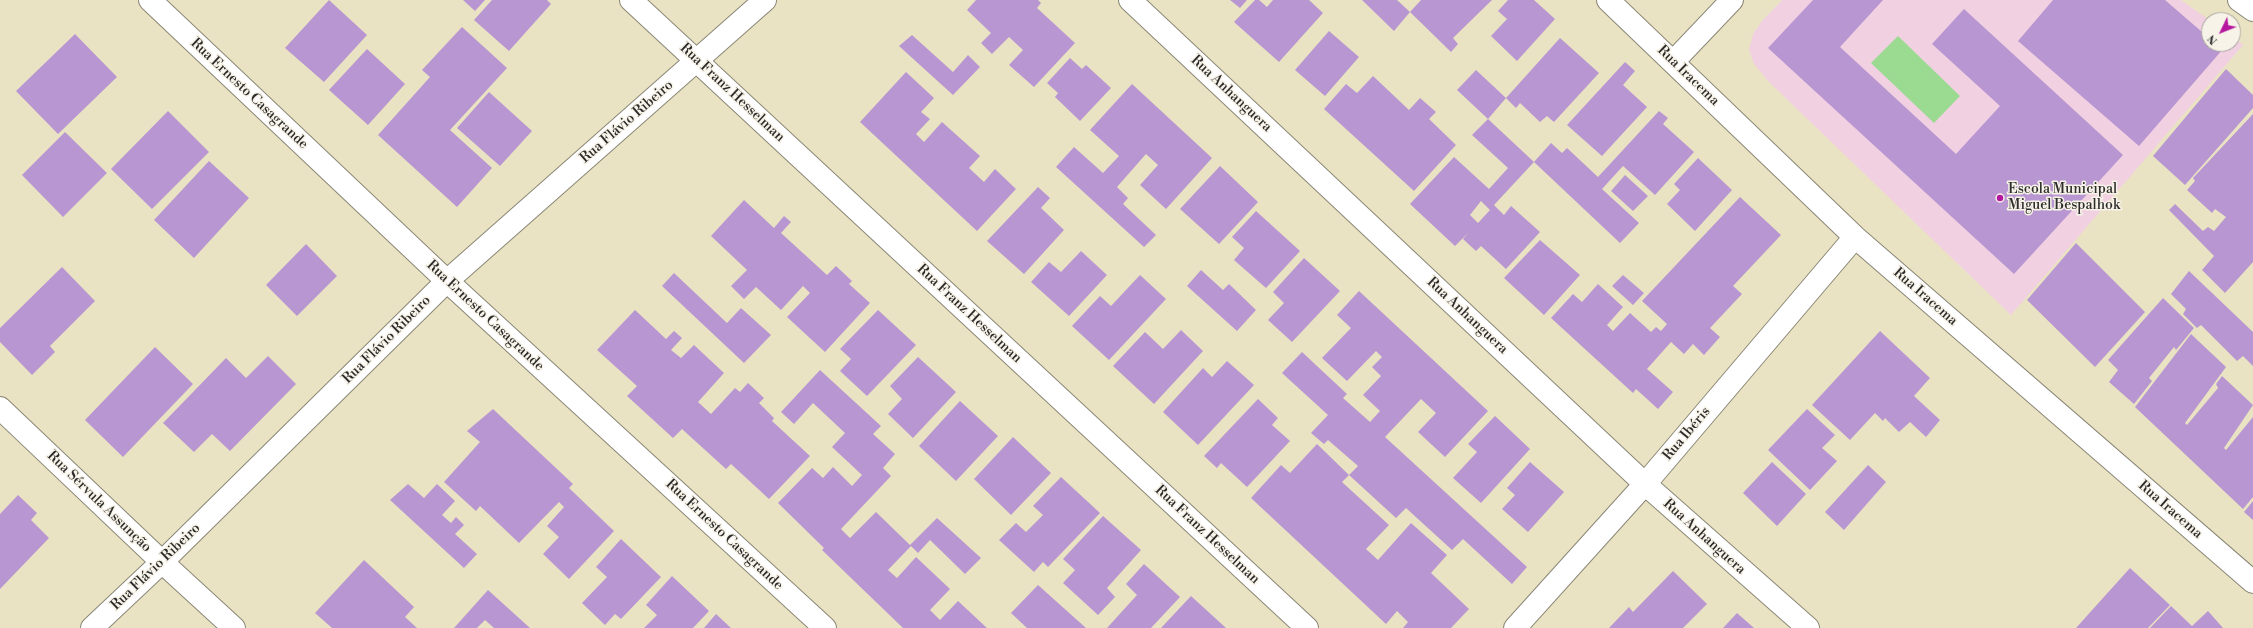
<!DOCTYPE html>
<meta charset="utf-8">
<style>
body{margin:0}
#map{position:relative;width:2253px;height:628px;overflow:hidden;background:#eae3c3;font-family:"Libre Bodoni",serif}
canvas{display:block}
.north{position:absolute;left:2201px;top:12px;width:40px;height:40px;box-sizing:border-box;background:#f7f3e8;border:1px solid #a5a39c;border-radius:50%;rotate:227deg;font-size:11px;font-weight:700;line-height:16px;text-align:center;color:#2b2b2b}
.north::after{content:'';display:block;margin:auto;width:14px;height:18px;background:#b5179e;clip-path:polygon(50% 0,100% 100%,50% 72%,0 100%)}
</style>
<div id="map">
<canvas width="2253" height="628"></canvas>
<div class="north">N</div>
</div>
<script>
const g = document.querySelector('canvas').getContext('2d');
g.lineJoin = 'round';
function fill(path, color) { g.fillStyle = color; g.fill(path, 'evenodd'); }
function strokePath(path, color, width, dash) { g.strokeStyle = color; g.lineWidth = width; g.lineCap = dash ? 'butt' : 'round'; g.setLineDash(dash || []); g.stroke(path); }
function label(font, color, halo, rows, align = 'center') {
  g.font = font + ' "Libre Bodoni",serif'; g.lineWidth = 3; g.setLineDash([]); g.textBaseline = 'middle'; g.strokeStyle = halo; g.fillStyle = color; for (const [text, x, y, turn = 0] of rows) {
    g.save(); g.translate(x, y); g.rotate((+turn || 0) * Math.PI / 180); g.textAlign = isNaN(turn) ? turn : align; if (halo) g.strokeText(text, 0, 0); g.fillText(text, 0, 0); g.restore();
  }
}
fill(new Path2D(`
 M 1782,0 L 2181,0 L 2209,20 L 2209,44 L 2233,44 L 2233,37 L 2243,45 L 2011,315 L 1768,81 L 1754,64 L 1749,50 L 1753,34 L 1762,21 Z`), '#f1d0e2');
fill(new Path2D(`
 M 1898,36 L 1960,96 L 1934,123 L 1871,63 Z`), '#9ada91');
fill(new Path2D(`
 M 329,0 L 367,35 L 324,82 L 285,48 Z
 M 463,0 L 485,0 L 475,11 Z
 M 492,0 L 547,0 L 551,4 L 509,51 L 474,20 Z
 M 976,0 L 1038,0 L 1041,3 L 1037,8 L 1075,43 L 1034,87 L 1009,65 L 1023,50 L 1009,37 L 992,54 L 981,43 L 991,33 L 967,10 Z
 M 1230,0 L 1247,0 L 1240,8 Z
 M 1255,0 L 1259,0 L 1267,7 L 1273,0 L 1309,0 L 1323,13 L 1279,62 L 1234,22 Z
 M 1362,0 L 1397,0 L 1410,12 L 1394,31 Z
 M 1421,0 L 1492,0 L 1453,38 L 1458,44 L 1451,52 L 1410,12 Z
 M 1508,0 L 1534,0 L 1555,19 L 1517,61 L 1491,36 L 1507,19 L 1498,11 Z
 M 1813,0 L 1883,0 L 1840,47 L 1956,154 L 2000,106 L 1932,44 L 1964,9 L 2123,155 L 2014,274 L 1768,48 Z
 M 2053,0 L 2165,0 L 2209,38 L 2209,44 L 2217,44 L 2223,49 L 2139,146 L 2018,41 Z
 M 462,27 L 507,68 L 450,130 L 492,168 L 457,207 L 378,135 L 430,77 L 422,70 Z
 M 1329,31 L 1359,57 L 1325,96 L 1295,70 Z
 M 75,34 L 117,77 L 58,134 L 16,91 Z
 M 912,35 L 953,72 L 968,55 L 980,67 L 953,95 L 899,46 Z
 M 1560,38 L 1599,73 L 1554,122 L 1547,116 L 1540,122 L 1520,103 L 1516,108 L 1506,98 Z
 M 367,49 L 405,84 L 368,125 L 329,90 Z
 M 1070,58 L 1082,69 L 1086,65 L 1111,88 L 1080,121 L 1055,97 L 1058,93 L 1047,83 Z
 M 1625,62 L 1635,71 L 1623,85 L 1647,107 L 1602,156 L 1567,125 Z
 M 2226,69 L 2253,95 L 2253,108 L 2185,185 L 2153,156 Z
 M 1476,70 L 1506,98 L 1488,119 L 1457,90 Z
 M 906,72 L 934,98 L 921,112 L 930,119 L 916,134 L 924,142 L 942,122 L 980,156 L 969,168 L 984,182 L 995,169 L 1016,189 L 977,231 L 860,122 Z
 M 1373,76 L 1409,110 L 1420,98 L 1436,112 L 1429,119 L 1456,145 L 1414,191 L 1324,109 L 1346,84 L 1357,93 Z
 M 1132,84 L 1212,158 L 1166,209 L 1140,185 L 1158,165 L 1146,154 L 1117,187 L 1128,198 L 1123,204 L 1156,235 L 1144,247 L 1056,167 L 1074,147 L 1103,173 L 1119,156 L 1090,130 Z
 M 489,92 L 532,131 L 500,166 L 457,128 Z
 M 168,111 L 209,152 L 152,209 L 111,169 Z
 M 1659,111 L 1668,118 L 1663,124 L 1694,152 L 1655,195 L 1623,166 L 1602,189 L 1639,223 L 1620,243 L 1534,162 L 1494,205 L 1504,215 L 1511,206 L 1540,232 L 1506,269 L 1481,246 L 1476,251 L 1463,239 L 1469,232 L 1455,246 L 1410,204 L 1454,157 L 1489,189 L 1508,168 L 1472,135 L 1488,119 L 1534,162 L 1551,143 L 1562,153 L 1567,148 L 1598,177 ZM 1481,201 L 1490,210 L 1478,223 L 1470,215 Z
 M 2253,114 L 2253,262 L 2225,293 L 2202,270 L 2214,256 L 2169,210 L 2175,204 L 2203,231 L 2208,227 L 2214,231 L 2226,217 L 2215,209 L 2212,213 L 2187,190 L 2195,181 L 2193,178 Z
 M 65,132 L 107,173 L 63,217 L 22,175 Z
 M 1698,158 L 1732,190 L 1695,231 L 1667,204 L 1680,190 L 1674,184 Z
 M 209,161 L 249,198 L 194,258 L 154,220 Z
 M 1220,166 L 1258,202 L 1219,244 L 1180,209 Z
 M 1625,175 L 1648,196 L 1633,211 L 1611,191 Z
 M 1038,187 L 1050,198 L 1041,208 L 1064,230 L 1024,274 L 987,241 Z
 M 1740,197 L 1781,235 L 1733,286 L 1742,294 L 1710,328 L 1720,337 L 1704,355 L 1693,344 L 1684,354 L 1671,342 L 1647,369 L 1673,392 L 1658,409 L 1636,389 L 1633,393 L 1551,318 L 1573,294 L 1582,302 L 1598,284 L 1623,307 L 1607,325 L 1613,331 L 1630,313 L 1651,332 L 1656,327 L 1661,331 L 1667,324 L 1642,301 Z
 M 744,200 L 774,228 L 784,216 L 791,222 L 781,233 L 827,275 L 836,266 L 852,281 L 849,284 L 870,303 L 825,352 L 787,317 L 810,293 L 803,286 L 781,310 L 756,287 L 744,299 L 731,286 L 747,270 L 711,236 Z
 M 1256,211 L 1300,251 L 1266,288 L 1234,260 L 1244,248 L 1232,237 Z
 M 1540,240 L 1580,275 L 1544,315 L 1504,278 Z
 M 2076,243 L 2145,312 L 2095,367 L 2027,300 Z
 M 306,244 L 337,276 L 297,316 L 266,285 Z
 M 1081,251 L 1107,275 L 1069,316 L 1031,282 L 1049,262 L 1061,272 Z
 M 1304,258 L 1340,291 L 1292,342 L 1268,320 L 1284,303 L 1273,292 Z
 M 62,267 L 95,301 L 50,346 L 55,352 L 32,375 L 0,342 L 0,328 Z
 M 1201,270 L 1223,290 L 1229,284 L 1256,310 L 1237,331 L 1187,286 Z
 M 2189,271 L 2253,332 L 2253,366 L 2243,356 L 2237,361 L 2201,325 L 2197,328 L 2183,314 L 2186,309 L 2171,294 Z
 M 674,273 L 727,323 L 741,308 L 771,335 L 744,363 L 662,286 Z
 M 1140,275 L 1166,299 L 1109,360 L 1072,326 L 1100,296 L 1111,306 Z
 M 1623,275 L 1644,293 L 1633,305 L 1612,286 Z
 M 1359,291 L 1488,411 L 1445,457 L 1418,432 L 1436,413 L 1421,399 L 1385,437 L 1527,567 L 1512,584 L 1463,539 L 1452,550 L 1406,508 L 1396,518 L 1349,475 L 1358,466 L 1328,440 L 1324,444 L 1311,433 L 1328,415 L 1282,373 L 1302,352 L 1347,394 L 1343,398 L 1370,422 L 1380,411 L 1363,395 L 1381,376 L 1372,367 L 1382,357 L 1376,351 L 1347,381 L 1322,358 L 1351,328 L 1337,315 Z
 M 2163,298 L 2194,328 L 2176,350 L 2174,347 L 2149,378 L 2152,381 L 2134,404 L 2109,382 L 2118,370 L 2108,360 Z
 M 635,310 L 666,339 L 674,331 L 682,338 L 671,350 L 681,358 L 694,345 L 724,373 L 698,402 L 711,414 L 735,388 L 740,392 L 748,383 L 764,398 L 759,403 L 774,418 L 772,421 L 810,456 L 769,499 L 731,464 L 726,469 L 682,429 L 673,438 L 627,396 L 637,386 L 597,350 Z
 M 878,310 L 916,345 L 867,396 L 840,371 L 851,359 L 840,349 Z
 M 1181,330 L 1203,351 L 1154,404 L 1113,366 L 1145,332 L 1163,349 Z
 M 1880,331 L 1930,378 L 1914,396 L 1940,420 L 1926,437 L 1910,422 L 1899,432 L 1885,418 L 1883,421 L 1875,413 L 1850,440 L 1812,405 Z
 M 2191,334 L 2226,367 L 2185,423 L 2187,425 L 2218,388 L 2216,384 L 2222,376 L 2253,405 L 2224,448 L 2226,450 L 2253,417 L 2253,497 L 2243,509 L 2135,407 Z
 M 155,347 L 193,384 L 123,457 L 85,420 Z
 M 268,356 L 296,384 L 230,451 L 212,434 L 194,452 L 163,423 L 226,358 L 246,378 Z
 M 918,357 L 956,392 L 913,438 L 888,414 L 902,399 L 890,386 Z
 M 1227,361 L 1254,385 L 1198,445 L 1163,412 L 1203,368 L 1212,377 Z
 M 820,370 L 881,426 L 873,434 L 895,454 L 883,468 L 891,476 L 841,529 L 850,538 L 876,512 L 911,546 L 888,570 L 897,578 L 916,557 L 950,589 L 930,610 L 940,620 L 958,601 L 987,628 L 903,628 L 822,550 L 824,548 L 778,503 L 812,468 L 823,478 L 833,467 L 852,486 L 862,475 L 832,447 L 845,433 L 813,403 L 794,424 L 781,412 Z
 M 1258,399 L 1278,418 L 1272,425 L 1290,441 L 1247,487 L 1221,463 L 1217,468 L 1204,456 Z
 M 960,401 L 998,436 L 956,481 L 919,446 Z
 M 493,409 L 573,484 L 569,488 L 614,531 L 569,579 L 543,554 L 559,537 L 547,526 L 564,507 L 559,502 L 519,543 L 480,506 L 476,511 L 444,482 L 480,442 L 467,431 Z
 M 1807,409 L 1835,435 L 1822,448 L 1837,461 L 1810,490 L 1768,450 Z
 M 1495,416 L 1530,449 L 1481,503 L 1453,478 L 1477,452 L 1468,444 Z
 M 1013,437 L 1051,473 L 1011,515 L 974,479 Z
 M 1317,444 L 1349,475 L 1342,482 L 1389,525 L 1366,549 L 1378,560 L 1411,523 L 1447,555 L 1431,573 L 1469,609 L 1451,628 L 1403,628 L 1408,622 L 1397,611 L 1386,624 L 1251,498 L 1281,465 L 1290,473 Z
 M 1530,462 L 1564,492 L 1528,532 L 1502,509 L 1515,495 L 1507,488 Z
 M 1772,462 L 1806,494 L 1777,526 L 1743,493 Z
 M 1868,465 L 1886,482 L 1844,530 L 1825,512 Z
 M 1061,477 L 1100,513 L 1048,567 L 1043,562 L 1034,572 L 999,540 L 1016,523 L 1026,532 L 1043,515 L 1033,506 Z
 M 408,484 L 424,498 L 437,484 L 455,501 L 442,515 L 451,523 L 456,517 L 464,525 L 455,534 L 477,554 L 464,568 L 390,500 Z
 M 18,495 L 37,513 L 31,520 L 49,538 L 0,589 L 0,514 Z
 M 2253,501 L 2253,520 L 2244,512 Z
 M 1103,516 L 1141,550 L 1107,588 L 1115,597 L 1098,615 L 1063,583 L 1075,570 L 1063,559 Z
 M 937,518 L 981,558 L 965,574 L 930,540 L 918,553 L 910,545 Z
 M 621,539 L 661,577 L 621,619 L 615,614 L 605,625 L 582,603 L 607,577 L 596,567 Z
 M 364,560 L 414,607 L 405,617 L 417,628 L 332,628 L 315,613 Z
 M 1144,564 L 1180,597 L 1151,628 L 1107,628 L 1137,595 L 1126,584 Z
 M 2130,568 L 2170,605 L 2148,628 L 2076,628 Z
 M 1673,571 L 1707,604 L 1683,628 L 1609,628 L 1629,607 L 1633,612 Z
 M 672,576 L 709,611 L 693,628 L 644,628 L 657,615 L 646,605 Z
 M 1038,585 L 1086,628 L 1027,628 L 1011,613 Z
 M 488,590 L 530,628 L 494,628 L 485,620 L 477,628 L 454,628 Z
 M 1191,596 L 1226,628 L 1161,628 Z
 M 2171,606 L 2192,626 L 2208,611 L 2223,628 L 2150,628 Z
 M 1737,613 L 1754,628 L 1723,628 Z
 M 716,614 L 731,628 L 704,628 Z`), '#b896d1');
const minor = new Path2D(`
 M 150,0 L 447,281 L 825,628
 M 631,0 L 1307,628
 M 1130,0 L 1645,484 L 1808,628
 M 1608,0 L 1855,237 L 2253,582
 M 2239,0 L 2253,10
 M 1673,62 L 1732,0
 M 0,408 L 162,562 L 234,628
 M 92,628 L 162,562 L 447,281 L 765,0
 M 1515,628 L 1645,484 L 1855,237`);
strokePath(minor, '#8a8777', 24);
strokePath(minor, '#fff', 22);
for (const [x, y, r, color] of [
 [2000,198,4,"#b5179e"]
]) { const dot = new Path2D(); dot.arc(x, y, r, 0, 2 * Math.PI); g.fillStyle = color; g.fill(dot); strokePath(dot, '#f7f3e8', 1.5); }
label('14px', '#2b2b2b', '#f7f3e8', [
 ["Rua Iracema",1688,76,44],
 ["Rua Franz Hesselman",732,93,43],
 ["Rua Ernesto Casagrande",249,94,43],
 ["Rua Anhanguera",1231,94,43],
 ["Rua Flávio Ribeiro",627,122,-41],
 ["Rua Iracema",1925,297,41],
 ["Rua Franz Hesselman",969,314,43],
 ["Rua Ernesto Casagrande",485,316,43],
 ["Rua Anhanguera",1467,316,43],
 ["Rua Flávio Ribeiro",387,340,-45],
 ["Rua Ibéris",1687,434,-50],
 ["Rua Sérvula Assunção",99,502,44],
 ["Rua Iracema",2170,510,41],
 ["Rua Ernesto Casagrande",724,535,43],
 ["Rua Franz Hesselman",1207,535,43],
 ["Rua Anhanguera",1704,537,42],
 ["Rua Flávio Ribeiro",156,567,-44]
]);
label('14px', '#2b2b2b', '#f7f3e8', [
 ["Escola Municipal",2008,190],
 ["Miguel Bespalhok",2008,206]
], 'left');
</script>
